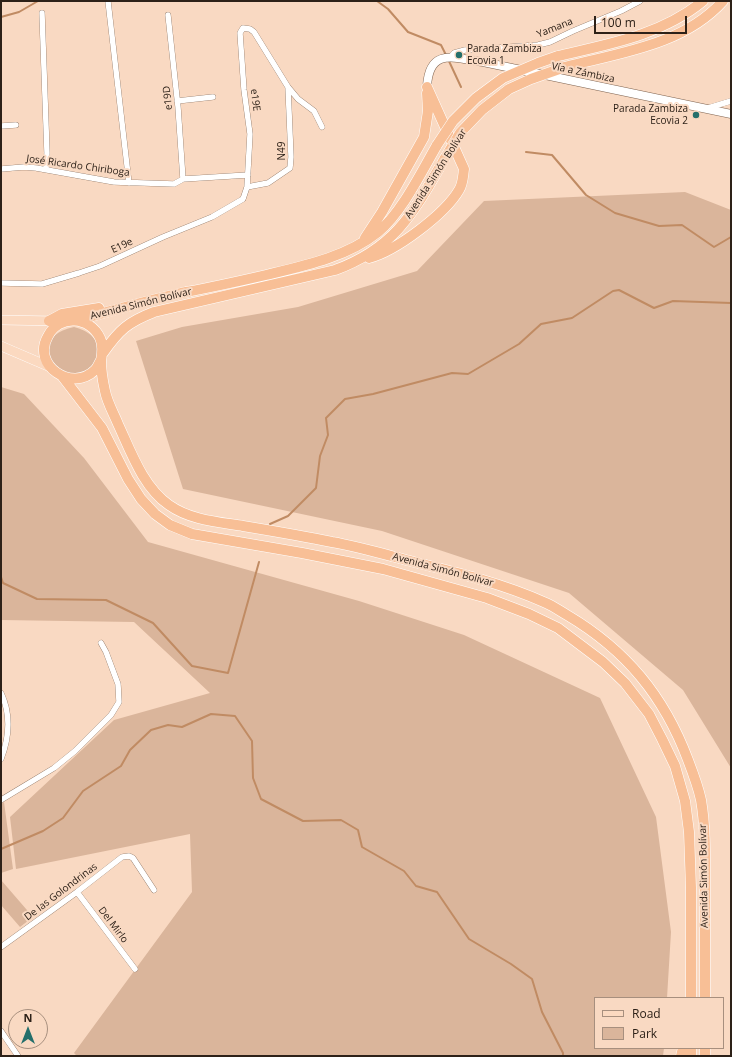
<!DOCTYPE html>
<meta charset="utf-8">
<style>
body{margin:0}
#map{position:relative;width:732px;height:1057px;overflow:hidden;background:#f9d9c2;font-family:"Open Sans",sans-serif}
canvas{display:block}
.frame{position:absolute;inset:0;border:2px solid #2d2118;pointer-events:none}
.legend{position:absolute;left:594px;top:997px;width:130px;height:52px;box-sizing:border-box;background:#f9d9c2;border:1px solid #a78f7e;margin:0;padding:5px 7px;list-style:none;font-size:12px;color:#2d2118}
.legend li{display:flex;align-items:center;gap:8px;height:20px}
.legend b{width:20px;border:1px solid #a78f7e}
.north{position:absolute;left:8px;top:1009px;width:40px;height:40px;box-sizing:border-box;background:#f9d9c2;border:1px solid #a78f7e;border-radius:50%;rotate:0deg;font-size:11px;font-weight:700;line-height:16px;text-align:center;color:#2d2118}
.north::after{content:'';display:block;margin:auto;width:14px;height:18px;background:#246f6b;clip-path:polygon(50% 0,100% 100%,50% 72%,0 100%)}
.scale{position:absolute;left:594px;top:16px;width:93px;height:18px;box-sizing:border-box;border:2px solid #2d2118;border-top:0;padding-left:5px;font-size:12px;line-height:14px;white-space:nowrap;color:#2d2118;-webkit-text-stroke:3px #f9d9c2;paint-order:stroke}
</style>
<div id="map">
<canvas width="732" height="1057"></canvas>
<div class="frame"></div>
<ul class="legend">
<li><b style="height:5px;background:#fbd9c0"></b>Road</li>
<li><b style="height:11px;background:#dab59b"></b>Park</li>
</ul>
<div class="north">N</div>
<div class="scale">100 m</div>
</div>
<script>
const g = document.querySelector('canvas').getContext('2d');
g.lineJoin = 'round';
function fill(path, color) { g.fillStyle = color; g.fill(path, 'evenodd'); }
function strokePath(path, color, width, dash) { g.strokeStyle = color; g.lineWidth = width; g.lineCap = dash ? 'butt' : 'round'; g.setLineDash(dash || []); g.stroke(path); }
function label(font, color, halo, rows, align = 'center') {
  g.font = font + ' "Open Sans",sans-serif'; g.lineWidth = 4; g.setLineDash([]); g.textBaseline = 'middle'; g.strokeStyle = halo; g.fillStyle = color; for (const [text, x, y, turn = 0] of rows) {
    g.save(); g.translate(x, y); g.rotate((+turn || 0) * Math.PI / 180); g.textAlign = isNaN(turn) ? turn : align; if (halo) g.strokeText(text, 0, 0); g.fillText(text, 0, 0); g.restore();
  }
}
fill(new Path2D(`
 M 685,192 L 731,210 L 731,768 L 683,690 L 569,593 L 382,531 L 183,489 L 136,341 L 182,327 L 298,307 L 417,271 L 484,201 Z
 M 74,327 C 87,330 102,340 99,356 C 97,361 94,366 92,371 L 68,378 L 50,362 C 49,357 48,350 49,346 C 51,334 64,329 74,327 Z
 M 1,387 L 24,394 L 84,458 L 148,542 L 359,601 L 464,635 L 600,698 L 656,817 L 671,932 L 667,998 L 595,998 L 595,1048 L 664,1048 L 663,1056 L 77,1056 L 74,1053 L 192,892 L 190,834 L 16,869 L 10,817 L 114,720 L 210,693 L 134,622 L 1,620 Z
 M 4,802 L 13,869 L 1,873 L 1,804 Z
 M 1,880 L 33,917 L 20,927 L 1,905 Z`), '#dab59b');
strokePath(new Path2D(`
 M 377,1 L 388,9 L 408,32 L 441,45 L 446,55
 M 1,17 L 19,12 L 38,1
 M 448,59 L 461,87
 M 526,152 L 552,155 L 586,195 L 615,213 L 659,226 L 682,225 L 714,247 L 731,237
 M 270,524 L 288,516 L 316,488 L 320,456 L 328,435 L 326,418 L 345,399 L 373,394 L 452,373 L 468,374 L 519,344 L 541,324 L 572,318 L 613,291 L 619,290 L 654,308 L 673,301 L 731,303
 M 1,577 L 3,583 L 37,599 L 106,600 L 153,623 L 192,666 L 228,673 L 259,562
 M 1,849 L 43,831 L 63,818 L 83,791 L 121,766 L 130,750 L 151,730 L 168,725 L 182,727 L 211,714 L 235,716 L 252,741 L 253,778 L 261,799 L 303,821 L 341,820 L 358,830 L 362,847 L 404,871 L 416,886 L 437,892 L 469,939 L 511,964 L 532,979 L 542,1012 L 563,1053 L 563,1056`), '#c08b63', 2);
const street = new Path2D(`
 M 108,1 L 129,183
 M 42,13 L 47,153 L 46,169
 M 168,15 L 178,107 L 183,179
 M 451,57 L 454,53 L 465,50 L 538,45 L 550,42 L 573,31 L 621,11 L 640,1
 M 177,101 L 213,97
 M 708,108 L 731,101
 M 1,126 L 16,125
 M 1,169 L 24,167 L 36,168 L 114,182 L 174,184 L 183,179 L 248,175
 M 247,187 L 268,183 L 290,168 L 291,157 L 288,87
 M 1,283 L 42,284 L 79,273 L 100,266 L 163,237 L 212,217 L 243,199 L 247,187 L 250,134 L 244,90 L 240,33 L 243,28 L 250,29 L 254,32 L 288,87 L 298,99 L 314,111 L 322,127
 M 1,693 C 11,714 9,738 1,759
 M 1,800 L 54,768 L 75,751 L 111,715 L 119,702 L 118,684 L 106,652 L 101,643
 M 77,892 L 135,969
 M 1,947 L 77,892 L 122,857 L 129,856 L 133,858 L 154,890
 M 1,1031 L 18,1056`);
const secondary = new Path2D(`
 M 427,87 C 429,47 454,58 483,62 L 731,114`);
const primary = new Path2D(`
 M 1,320 L 57,321
 M 1,346 L 50,367`);
const highway = new Path2D(`
 M 558,56 C 609,44 662,35 703,1
 M 565,67 C 619,53 684,45 723,1
 M 365,238 L 382,212 L 424,137 L 428,111 L 427,93
 M 369,258 C 396,251 445,214 459,190 C 463,184 463,176 464,169 L 427,87
 M 78,320 C 114,310 150,300 186,292 C 213,287 240,281 266,275 C 304,266 347,257 378,232 C 401,214 422,171 437,145
 M 49,321 L 62,314 L 99,308
 M 103,353 C 119,330 128,322 154,312 L 335,270 C 397,247 414,211 445,158
 M 101,360 C 99,363 98,367 95,370 C 72,393 31,365 48,336 C 59,314 90,316 100,338 C 104,346 102,353 101,361 C 101,370 103,382 105,391 C 107,402 114,414 118,424 C 131,452 143,487 169,505 C 190,520 218,522 243,526 C 273,531 303,536 332,542 C 360,547 387,555 414,562 C 459,573 504,584 546,603 C 553,606 560,611 567,615 C 626,650 664,696 688,760 C 693,773 698,786 701,800 C 706,829 705,860 705,890 C 705,926 705,962 705,998
 M 62,376 L 102,428 L 128,479 L 141,499 L 155,514 L 170,525 L 192,534 L 302,553 L 383,569 L 487,598 L 529,614 L 558,628 L 603,662 L 625,683 L 649,714 L 662,739 L 675,766 L 685,801 L 689,832 L 691,888 L 691,998
 M 681,1056 L 683,1048
 M 691,1056 L 691,1048
 M 705,1056 L 705,1048`);
strokePath(street, '#7f634f', 6);
strokePath(secondary, '#7f634f', 9);
strokePath(primary, '#fff', 10);
strokePath(highway, '#fff', 11);
strokePath(street, '#fff', 5.5);
strokePath(secondary, '#fff', 8);
strokePath(primary, '#fbd9c0', 9);
strokePath(highway, '#f8bf96', 10);
const highwayBridge = new Path2D(`
 M 437,145 L 453,121 L 476,98 L 503,78 L 538,63 L 558,56
 M 445,158 L 460,133 L 482,110 L 509,89 L 531,79 L 565,67`);
strokePath(highwayBridge, '#fff', 11, []);
strokePath(highwayBridge, '#f8bf96', 10);
for (const [x, y, r, color] of [
 [459,55,4,"#246f6b"],
 [696,115,4,"#246f6b"]
]) { const dot = new Path2D(); dot.arc(x, y, r, 0, 2 * Math.PI); g.fillStyle = color; g.fill(dot); strokePath(dot, '#f9d9c2', 1.5); }
label('10px', '#2d2118', '#f9d9c2', [
 ["Yamana",555,28,-22],
 ["Vía a Zámbiza",583,73,12],
 ["e19D",168,98,-96],
 ["e19E",255,100,83],
 ["N49",282,151,-90],
 ["José Ricardo Chiriboga",78,166,8],
 ["Avenida Simón Bolívar",436,174,-57],
 ["E19e",122,246,-25],
 ["Avenida Simón Bolívar",141,304,-14],
 ["Avenida Simón Bolívar",443,570,15],
 ["Avenida Simón Bolívar",704,876,-91],
 ["De las Golondrinas",61,892,-37],
 ["Del Mirlo",113,925,53]
]);
label('10px', '#2d2118', '#f9d9c2', [
 ["Parada Zambiza",467,49],
 ["Ecovia 1",467,61],
 ["Parada Zambiza",688,109,"right"],
 ["Ecovia 2",688,121,"right"]
], 'left');
</script>
